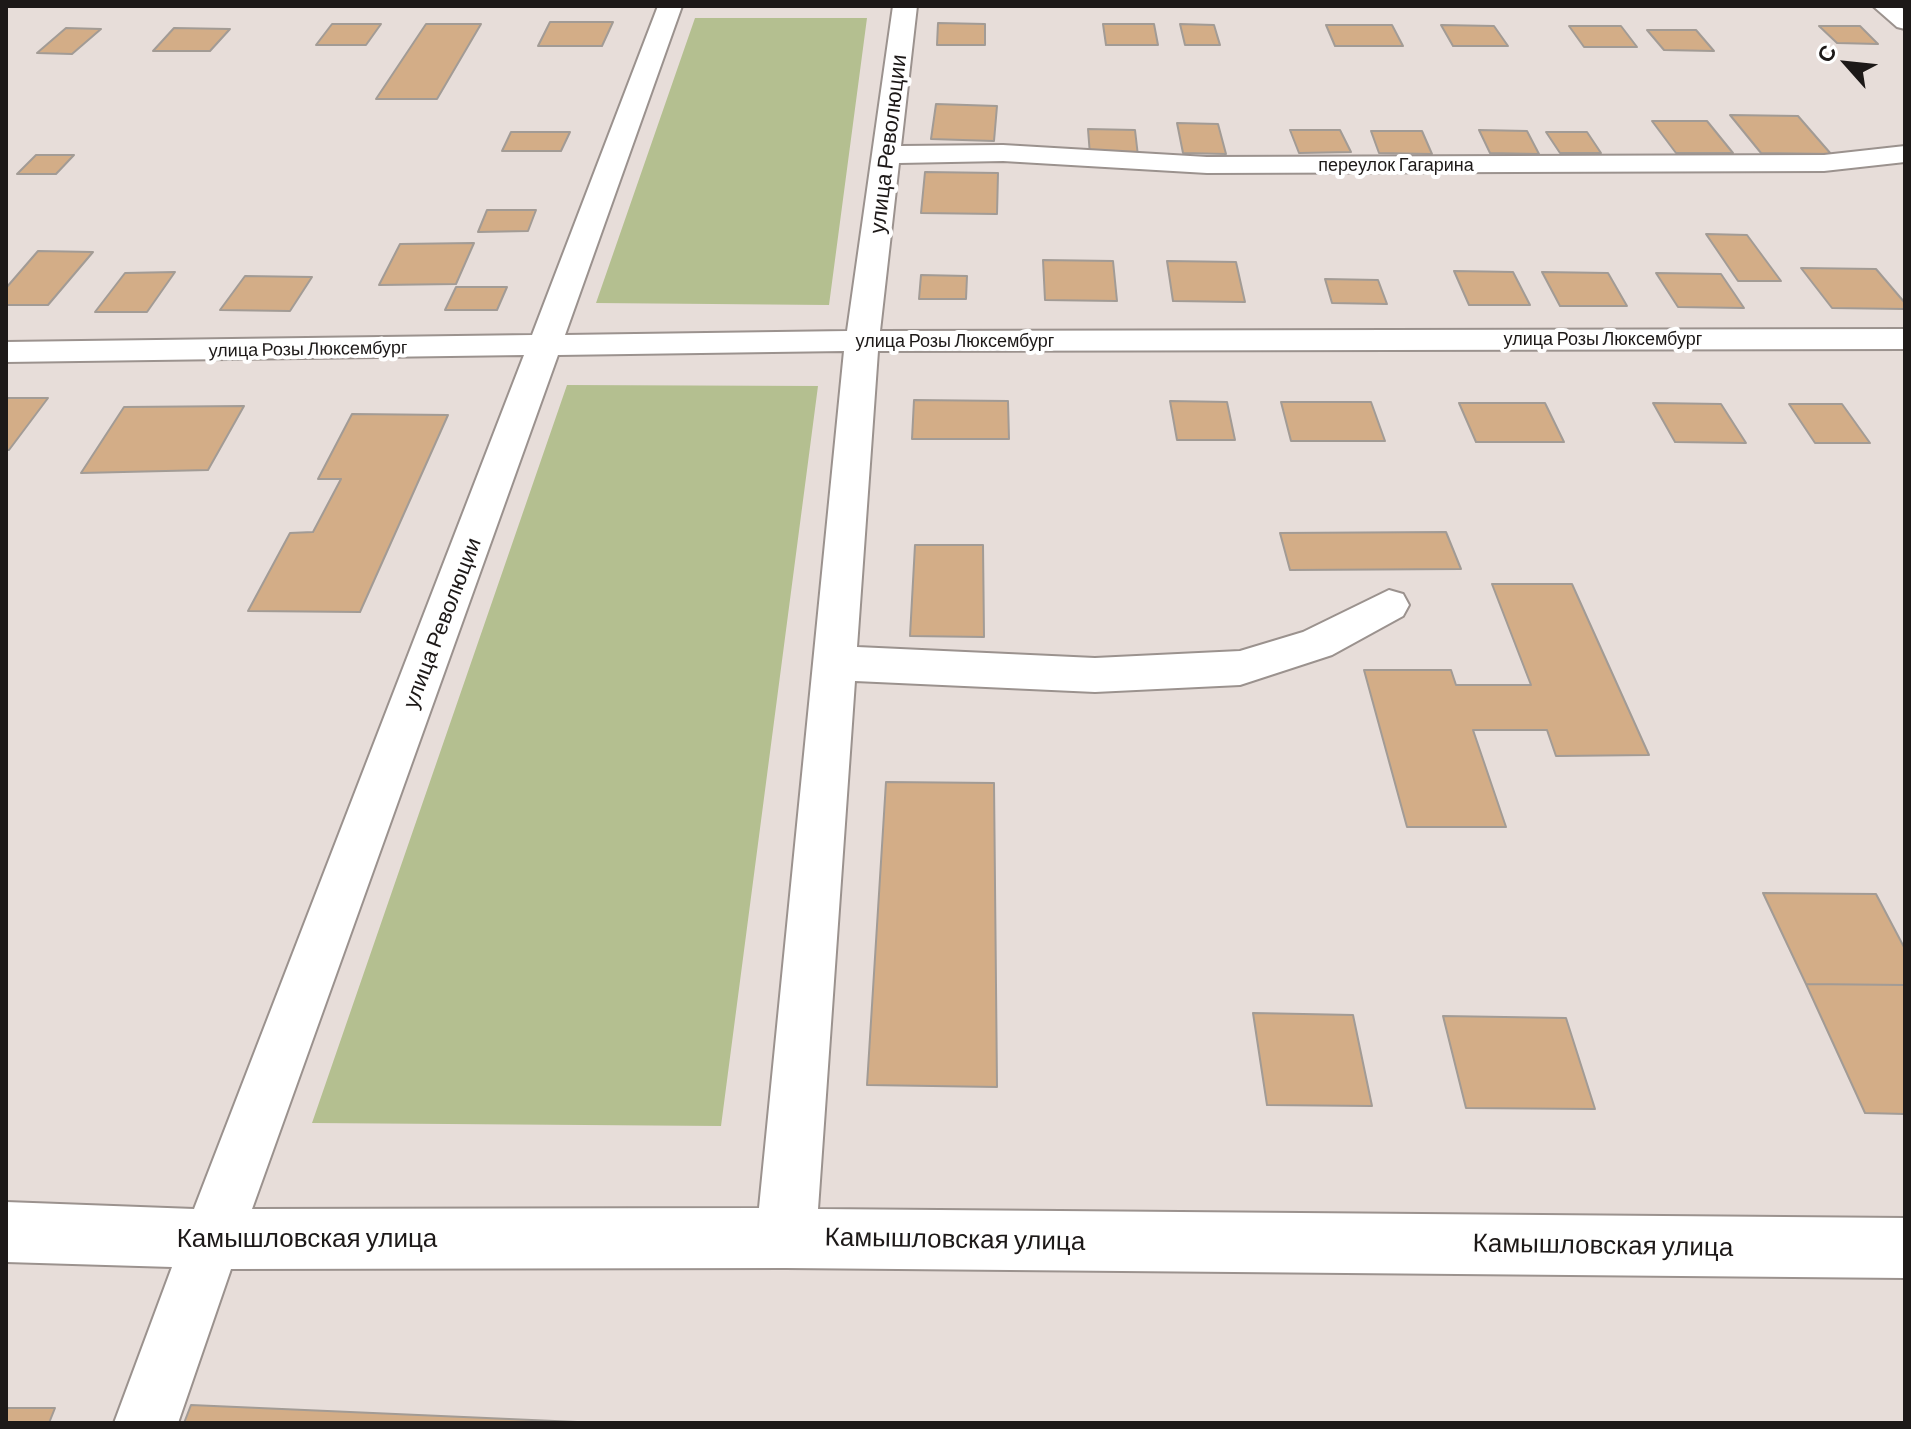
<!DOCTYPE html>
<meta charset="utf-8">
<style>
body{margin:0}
#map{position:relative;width:1911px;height:1429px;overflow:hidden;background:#e7ddd9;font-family:Barlow,sans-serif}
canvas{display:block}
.frame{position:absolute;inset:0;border:8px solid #1d1918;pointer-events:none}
.north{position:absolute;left:1807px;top:24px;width:80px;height:80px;-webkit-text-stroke:6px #fff;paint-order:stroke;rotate:297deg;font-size:22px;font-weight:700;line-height:32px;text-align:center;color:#1d1918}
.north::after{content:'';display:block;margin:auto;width:28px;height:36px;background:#1d1918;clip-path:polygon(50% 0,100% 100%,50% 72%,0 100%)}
</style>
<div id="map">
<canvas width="1911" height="1429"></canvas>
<div class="frame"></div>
<div class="north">С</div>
</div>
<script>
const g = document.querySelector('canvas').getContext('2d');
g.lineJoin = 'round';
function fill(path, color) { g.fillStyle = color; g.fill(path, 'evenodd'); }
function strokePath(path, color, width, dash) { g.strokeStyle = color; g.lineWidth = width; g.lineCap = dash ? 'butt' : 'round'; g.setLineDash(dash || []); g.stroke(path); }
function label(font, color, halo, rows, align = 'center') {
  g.font = font + ' Barlow,sans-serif'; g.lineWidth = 8; g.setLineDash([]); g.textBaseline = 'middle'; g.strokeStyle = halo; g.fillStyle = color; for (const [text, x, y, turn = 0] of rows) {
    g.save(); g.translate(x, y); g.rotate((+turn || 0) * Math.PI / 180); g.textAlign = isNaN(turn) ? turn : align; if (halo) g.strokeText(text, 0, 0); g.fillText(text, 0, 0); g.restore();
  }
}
fill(new Path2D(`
 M 695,18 L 867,18 L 829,305 L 596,303 Z
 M 567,385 L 818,386 L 721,1126 L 312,1123 Z`), '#b4bf90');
const building = new Path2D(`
 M 550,22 L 613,22 L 602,46 L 538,46 Z
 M 938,23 L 985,24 L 985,45 L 937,45 Z
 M 332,24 L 381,24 L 366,45 L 316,45 Z
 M 426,24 L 481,24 L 437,99 L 376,99 Z
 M 1103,24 L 1154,24 L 1158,45 L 1106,45 Z
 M 1180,24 L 1214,25 L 1220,45 L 1185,45 Z
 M 1326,25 L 1392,25 L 1403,46 L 1335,46 Z
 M 1441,25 L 1494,26 L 1508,46 L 1453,46 Z
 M 1569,26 L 1621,26 L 1637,47 L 1584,47 Z
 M 1819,26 L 1860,26 L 1878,44 L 1837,43 Z
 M 66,28 L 101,29 L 72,54 L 37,53 Z
 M 174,28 L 230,29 L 210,51 L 153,51 Z
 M 1647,30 L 1696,30 L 1714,51 L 1664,50 Z
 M 936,104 L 997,106 L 994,141 L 931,139 Z
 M 1730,115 L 1798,116 L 1831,154 L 1761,153 Z
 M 1652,121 L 1707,121 L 1733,153 L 1676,153 Z
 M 1177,123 L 1218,124 L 1226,154 L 1183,153 Z
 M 1088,129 L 1135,130 L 1138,156 L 1090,155 Z
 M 1290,130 L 1340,130 L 1351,152 L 1299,153 Z
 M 1479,130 L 1527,131 L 1539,154 L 1490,153 Z
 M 1371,131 L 1422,131 L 1432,154 L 1379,153 Z
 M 511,132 L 570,132 L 561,151 L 502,151 Z
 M 1546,132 L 1587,132 L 1601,153 L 1560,153 Z
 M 36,155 L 74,155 L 56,174 L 17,174 Z
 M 925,172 L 998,173 L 997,214 L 921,213 Z
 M 487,210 L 536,210 L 528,231 L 478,232 Z
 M 1706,234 L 1747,235 L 1781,281 L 1738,281 Z
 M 474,243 L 456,284 L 379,285 L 400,244 Z
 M 38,251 L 93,252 L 48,305 L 6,305 L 6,288 Z
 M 1043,260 L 1113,261 L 1117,301 L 1045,300 Z
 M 1167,261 L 1236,262 L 1245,302 L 1173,301 Z
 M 1801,268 L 1876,269 L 1905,303 L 1905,309 L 1832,308 Z
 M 1454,271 L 1513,272 L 1530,305 L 1469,305 Z
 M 175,272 L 147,312 L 95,312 L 125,273 Z
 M 1542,272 L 1608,273 L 1627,306 L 1560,306 Z
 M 1656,273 L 1721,274 L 1744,308 L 1678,307 Z
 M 921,275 L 967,276 L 966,299 L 919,299 Z
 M 245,276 L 312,277 L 290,311 L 220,310 Z
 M 1325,279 L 1378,280 L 1387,304 L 1332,303 Z
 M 456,287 L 507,287 L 497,310 L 445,310 Z
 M 6,398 L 48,398 L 9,450 L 6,450 Z
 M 914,400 L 1008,401 L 1009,439 L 912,439 Z
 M 1170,401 L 1227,402 L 1235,440 L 1177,440 Z
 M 1281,402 L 1371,402 L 1385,441 L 1291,441 Z
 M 1459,403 L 1545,403 L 1564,442 L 1476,442 Z
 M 1653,403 L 1721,404 L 1746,443 L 1675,442 Z
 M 1789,404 L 1842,404 L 1870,443 L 1815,443 Z
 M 244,406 L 208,470 L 81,473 L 124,407 Z
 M 352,414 L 448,415 L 360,612 L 248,611 L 290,533 L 313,532 L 341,479 L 318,479 Z
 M 1446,532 L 1461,569 L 1290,570 L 1280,533 Z
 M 915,545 L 983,545 L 984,637 L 910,636 Z
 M 1492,584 L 1572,584 L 1649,755 L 1556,756 L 1547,730 L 1473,730 L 1506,827 L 1407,827 L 1364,670 L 1451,670 L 1456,685 L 1531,685 Z
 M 886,782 L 994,783 L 997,1087 L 867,1085 Z
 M 1763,893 L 1876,894 L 1905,949 L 1905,985 L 1806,984 Z
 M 1806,984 L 1905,985 L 1905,1114 L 1865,1113 Z
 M 1253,1013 L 1353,1015 L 1372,1106 L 1267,1105 Z
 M 1443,1016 L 1566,1018 L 1595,1109 L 1466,1108 Z
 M 191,1405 L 600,1423 L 184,1423 Z
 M 6,1408 L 55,1408 L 49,1423 L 6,1423 Z`);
fill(building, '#d3ad87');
strokePath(building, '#a29b95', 2);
const minor = new Path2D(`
 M 658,6 L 682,6 L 565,335 L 847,331 L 893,6 L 917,6 L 901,146 L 1003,145 L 1207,157 L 1824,155 L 1905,146 L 1905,162 L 1824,171 L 1207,173 L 1003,161 L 899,163 L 880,331 L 1905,329 L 1905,349 L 878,351 L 857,647 L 1095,658 L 1240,651 L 1303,632 L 1389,590 L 1403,594 L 1409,605 L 1403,616 L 1332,655 L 1240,685 L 1095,692 L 855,681 L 818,1209 L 1905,1218 L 1905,1278 L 786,1268 L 231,1269 L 178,1423 L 114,1423 L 172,1267 L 6,1262 L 6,1202 L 194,1209 L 524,355 L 6,362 L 6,342 L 532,335 ZM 844,351 L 759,1208 L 252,1209 L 558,355 Z
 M 1873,6 L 1899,6 L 1905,10 L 1905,29 L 1897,27 Z`);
strokePath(minor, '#9b928e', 4);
fill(minor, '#fff');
label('18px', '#1d1918', '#fff', [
 ["переулок Гагарина",1396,165],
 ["улица Розы Люксембург",1603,339],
 ["улица Розы Люксембург",955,341],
 ["улица Розы Люксембург",308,349,-1]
]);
label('22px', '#1d1918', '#fff', [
 ["улица Революции",888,144,-83],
 ["улица Революции",442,623,-69]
]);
label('26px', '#1d1918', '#fff', [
 ["Камышловская улица",307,1238],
 ["Камышловская улица",955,1239,1],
 ["Камышловская улица",1603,1245,1]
]);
</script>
